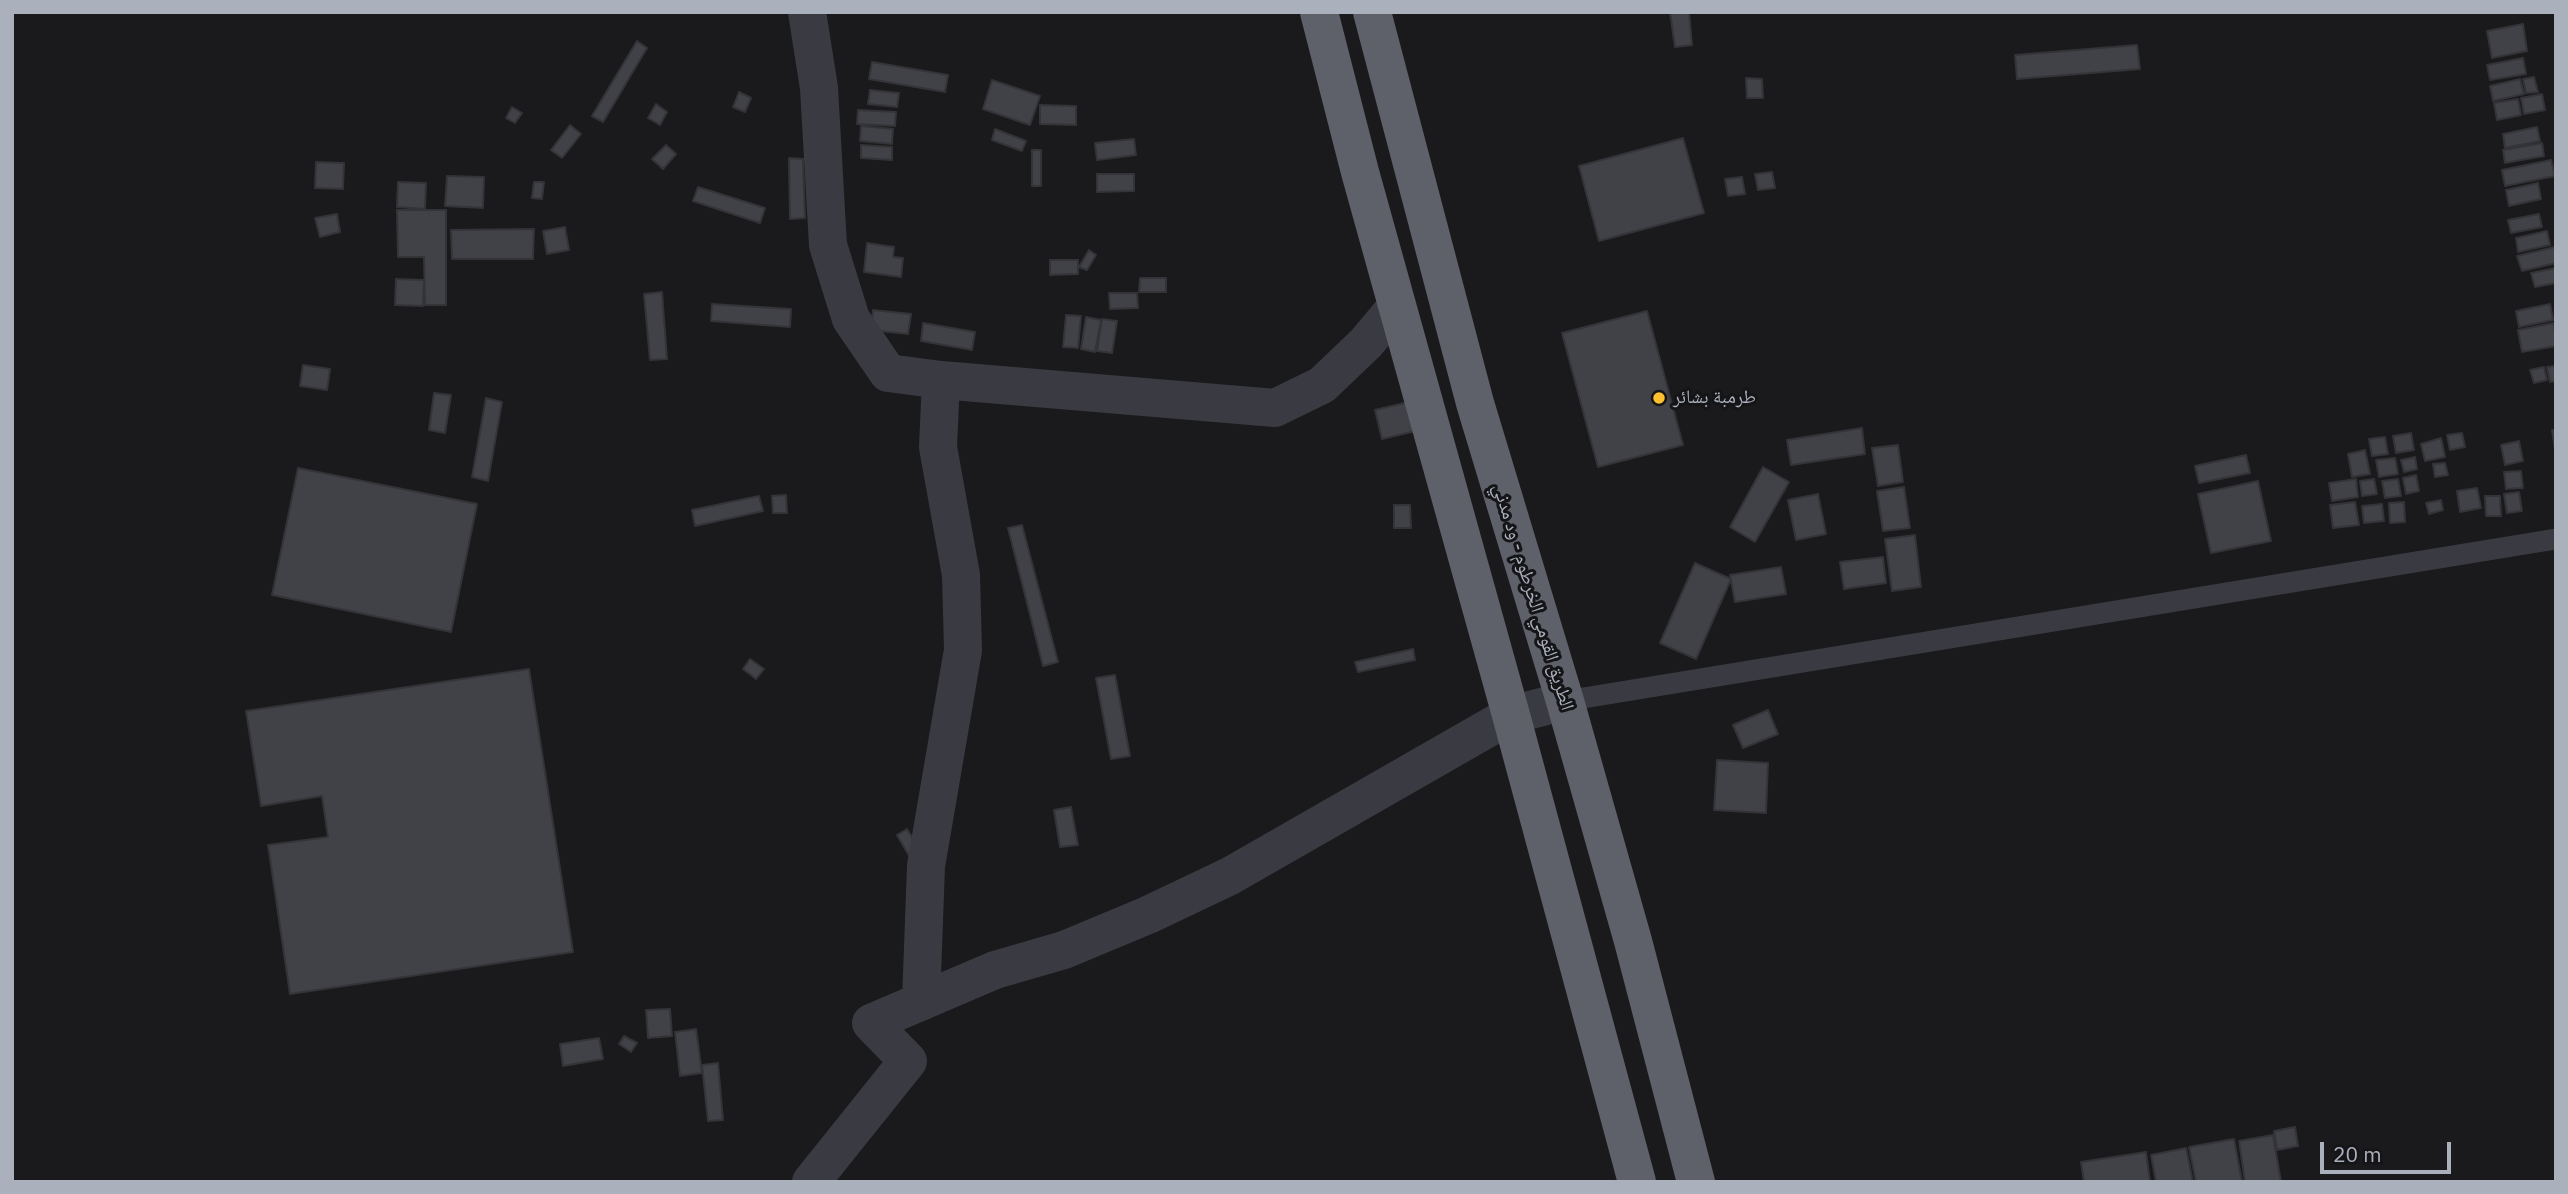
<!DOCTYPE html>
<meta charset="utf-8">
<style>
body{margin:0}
#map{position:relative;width:2568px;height:1194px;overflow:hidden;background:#1a1a1c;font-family:"IBM Plex Sans",sans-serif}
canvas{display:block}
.frame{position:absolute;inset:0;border:14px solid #abb0bd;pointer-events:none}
.scale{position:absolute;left:2320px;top:1142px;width:131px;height:32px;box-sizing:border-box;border:4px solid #abb0bd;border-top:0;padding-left:9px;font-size:21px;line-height:24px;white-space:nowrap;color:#abb0bd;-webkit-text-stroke:5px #151517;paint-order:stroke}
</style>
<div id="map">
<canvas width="2568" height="1194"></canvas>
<div class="frame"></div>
<div class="scale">20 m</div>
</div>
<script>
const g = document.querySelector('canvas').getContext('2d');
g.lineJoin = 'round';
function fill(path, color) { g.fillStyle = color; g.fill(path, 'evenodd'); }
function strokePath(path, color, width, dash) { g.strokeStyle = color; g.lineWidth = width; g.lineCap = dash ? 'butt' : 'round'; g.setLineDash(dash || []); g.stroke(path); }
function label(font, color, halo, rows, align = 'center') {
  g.font = font + ' "IBM Plex Sans","Noto Naskh Arabic",sans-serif'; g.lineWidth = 6; g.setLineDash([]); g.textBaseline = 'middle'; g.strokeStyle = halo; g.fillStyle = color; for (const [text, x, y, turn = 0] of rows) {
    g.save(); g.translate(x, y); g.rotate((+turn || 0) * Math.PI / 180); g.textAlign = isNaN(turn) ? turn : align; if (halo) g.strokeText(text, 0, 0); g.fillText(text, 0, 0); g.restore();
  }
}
const building = new Path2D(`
 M 1670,12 L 1689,12 L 1692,45 L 1675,47 Z
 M 2523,24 L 2527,51 L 2492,58 L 2487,31 Z
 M 637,41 L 647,48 L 603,122 L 592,116 Z
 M 2137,45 L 2140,69 L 2017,79 L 2015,55 Z
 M 2523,58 L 2526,74 L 2490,80 L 2487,65 Z
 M 872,62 L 948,75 L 945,92 L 869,79 Z
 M 2534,77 L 2538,92 L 2526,93 L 2523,79 Z
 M 1746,78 L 1762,79 L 1763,98 L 1747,98 Z
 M 2520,79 L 2524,94 L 2493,101 L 2490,86 Z
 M 992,80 L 1040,96 L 1030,125 L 983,109 Z
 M 870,90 L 899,93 L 897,107 L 868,104 Z
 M 739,92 L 751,98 L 745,112 L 733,107 Z
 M 2542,94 L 2545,110 L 2524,114 L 2521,98 Z
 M 2518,99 L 2521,115 L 2497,120 L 2494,103 Z
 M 656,104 L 667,112 L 660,125 L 648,118 Z
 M 1040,105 L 1076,106 L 1076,125 L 1040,124 Z
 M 512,107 L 522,113 L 515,123 L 506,118 Z
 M 858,110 L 896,112 L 895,126 L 857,124 Z
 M 570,125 L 581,134 L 562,158 L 551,150 Z
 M 861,126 L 893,129 L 892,144 L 860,141 Z
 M 2537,127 L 2540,141 L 2505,148 L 2503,134 Z
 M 995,129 L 1026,141 L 1022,151 L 992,140 Z
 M 1683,138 L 1704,213 L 1599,241 L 1579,166 Z
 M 1134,139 L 1136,155 L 1097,160 L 1095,143 Z
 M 2542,143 L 2544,156 L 2505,163 L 2503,150 Z
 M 666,145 L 676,154 L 663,169 L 652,159 Z
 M 861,145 L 892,147 L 892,160 L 861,158 Z
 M 1032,150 L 1041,150 L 1041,186 L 1032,186 Z
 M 789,158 L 803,159 L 805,218 L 790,219 Z
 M 2551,160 L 2555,176 L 2505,186 L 2502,170 Z
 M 316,162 L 344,163 L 343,189 L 315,188 Z
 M 1772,172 L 1775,188 L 1758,190 L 1755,174 Z
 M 1097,174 L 1134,174 L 1134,191 L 1097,192 Z
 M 447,176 L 484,177 L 483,208 L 445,206 Z
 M 1742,177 L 1745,194 L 1728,196 L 1725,179 Z
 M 398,182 L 426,183 L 425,209 L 397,207 Z
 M 534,182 L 544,182 L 542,199 L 532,198 Z
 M 2538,183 L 2541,199 L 2509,206 L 2506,190 Z
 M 698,187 L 765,208 L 760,223 L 693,201 Z
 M 397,210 L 446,210 L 446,305 L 425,305 L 424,257 L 398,257 Z
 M 337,214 L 340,232 L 320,237 L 315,218 Z
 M 2539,214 L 2542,227 L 2511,233 L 2508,220 Z
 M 565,227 L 569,250 L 547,254 L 543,231 Z
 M 534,229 L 533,259 L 452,259 L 451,230 Z
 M 2547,231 L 2550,245 L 2518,252 L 2516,238 Z
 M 867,243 L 894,247 L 893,257 L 903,258 L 901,277 L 864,272 Z
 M 2555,247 L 2556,263 L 2522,271 L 2517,256 Z
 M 1089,250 L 1096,255 L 1087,270 L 1079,267 Z
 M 1050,260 L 1078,260 L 1078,274 L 1050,275 Z
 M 2556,268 L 2556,283 L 2535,287 L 2531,273 Z
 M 1140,278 L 1166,278 L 1166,292 L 1139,292 Z
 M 396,279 L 424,280 L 423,306 L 395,305 Z
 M 662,292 L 667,359 L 650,360 L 644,294 Z
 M 1109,293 L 1137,293 L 1138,308 L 1110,309 Z
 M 712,304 L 791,309 L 790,327 L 711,321 Z
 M 2550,304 L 2553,320 L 2519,327 L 2516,311 Z
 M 873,310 L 911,314 L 908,334 L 871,330 Z
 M 1647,311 L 1683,445 L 1598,467 L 1562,333 Z
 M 1066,315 L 1081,316 L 1078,348 L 1063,347 Z
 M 1086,317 L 1101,320 L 1095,352 L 1081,349 Z
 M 1102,319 L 1117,321 L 1112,353 L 1097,351 Z
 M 923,323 L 975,332 L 972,350 L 921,341 Z
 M 2554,323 L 2556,346 L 2522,352 L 2518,330 Z
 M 303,365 L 330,369 L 327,390 L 300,386 Z
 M 2556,366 L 2556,381 L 2550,382 L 2547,367 Z
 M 2544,367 L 2547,380 L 2534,383 L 2530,370 Z
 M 434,393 L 451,395 L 445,433 L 429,430 Z
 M 486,398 L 502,402 L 488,481 L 472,477 Z
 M 1417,400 L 1424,429 L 1382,439 L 1375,410 Z
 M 1862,428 L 1865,454 L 1791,465 L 1787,440 Z
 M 2552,430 L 2556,430 L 2556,456 Z
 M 2411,433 L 2414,450 L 2396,453 L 2393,436 Z
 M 2462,433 L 2465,447 L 2450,450 L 2447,435 Z
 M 2385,437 L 2388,454 L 2372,456 L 2369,439 Z
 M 2441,438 L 2445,457 L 2425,461 L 2421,444 Z
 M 2519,441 L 2523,461 L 2505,465 L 2501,445 Z
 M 1898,445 L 1903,482 L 1878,486 L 1872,448 Z
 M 2365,450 L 2370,474 L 2352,477 L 2348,454 Z
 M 2246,455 L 2250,473 L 2199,483 L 2195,466 Z
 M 2415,457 L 2417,469 L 2404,472 L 2401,460 Z
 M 2395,458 L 2398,474 L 2379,477 L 2376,460 Z
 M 2445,463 L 2448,475 L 2435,477 L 2433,464 Z
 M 1763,467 L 1789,482 L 1755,542 L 1730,527 Z
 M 298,468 L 477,504 L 451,632 L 272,595 Z
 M 2521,471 L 2523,488 L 2506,489 L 2504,472 Z
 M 2416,475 L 2419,491 L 2406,494 L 2403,478 Z
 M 2356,479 L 2358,497 L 2332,501 L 2329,483 Z
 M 2374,479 L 2377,494 L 2362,496 L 2360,481 Z
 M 2398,479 L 2401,496 L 2385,498 L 2382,481 Z
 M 2258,481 L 2271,541 L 2211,553 L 2198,494 Z
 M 1904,487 L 1910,528 L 1883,531 L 1877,491 Z
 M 2477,488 L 2481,508 L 2460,512 L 2457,491 Z
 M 2519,492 L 2522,511 L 2507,513 L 2504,494 Z
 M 1818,494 L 1826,534 L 1796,540 L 1788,500 Z
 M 786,495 L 787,513 L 773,513 L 772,496 Z
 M 759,496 L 763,511 L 695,526 L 692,510 Z
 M 2485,496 L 2500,496 L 2501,516 L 2486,516 Z
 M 2441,500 L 2443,510 L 2429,514 L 2426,503 Z
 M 2355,502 L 2359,525 L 2333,528 L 2330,505 Z
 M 2404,502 L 2405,522 L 2390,523 L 2389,503 Z
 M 2382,504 L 2384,521 L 2364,523 L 2362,506 Z
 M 1394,505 L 1410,505 L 1411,528 L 1394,528 Z
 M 1022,525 L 1058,662 L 1043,666 L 1008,528 Z
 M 1915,535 L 1921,587 L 1892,591 L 1885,539 Z
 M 1883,557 L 1886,583 L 1844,589 L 1840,562 Z
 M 1695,563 L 1731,579 L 1696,659 L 1660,643 Z
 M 1781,567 L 1786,594 L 1735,602 L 1730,575 Z
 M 1413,649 L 1415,660 L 1358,672 L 1355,662 Z
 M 750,659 L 764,669 L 756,679 L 743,669 Z
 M 529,669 L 573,952 L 290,994 L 268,845 L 328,837 L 322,796 L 261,806 L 246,711 Z
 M 1115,675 L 1130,756 L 1111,759 L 1096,678 Z
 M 1768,710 L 1778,734 L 1743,748 L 1733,725 Z
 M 1717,760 L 1768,763 L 1766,813 L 1714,810 Z
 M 1071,807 L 1078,845 L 1060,847 L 1054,810 Z
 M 907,829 L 921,852 L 911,859 L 897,835 Z
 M 670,1009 L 672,1036 L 648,1038 L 646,1010 Z
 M 696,1029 L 702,1073 L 680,1076 L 675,1032 Z
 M 624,1036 L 637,1043 L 631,1052 L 619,1044 Z
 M 599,1038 L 603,1059 L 563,1066 L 560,1044 Z
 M 718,1063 L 723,1120 L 708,1121 L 702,1065 Z
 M 2295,1127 L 2298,1146 L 2277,1150 L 2274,1131 Z
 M 2273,1135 L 2281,1182 L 2245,1182 L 2239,1141 Z
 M 2234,1139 L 2242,1182 L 2196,1182 L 2189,1147 Z
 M 2186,1148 L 2193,1182 L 2156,1182 L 2151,1155 Z
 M 2146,1152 L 2150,1182 L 2084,1182 L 2081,1162 Z`);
fill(building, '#414247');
strokePath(building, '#343338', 2);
strokePath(new Path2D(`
 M 1565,701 L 2556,539`), '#3a3b42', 21);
strokePath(new Path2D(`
 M 807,12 L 819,88 L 828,245 L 851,319 L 888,373 L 941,380 L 1275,408 L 1322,385 L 1366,343 L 1397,306
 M 921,1002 L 926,866 L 963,650 L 961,575 L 938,447 L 941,380
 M 811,1182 L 908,1061 L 871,1023 L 995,970 L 1064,950 L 1148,915 L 1230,876 L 1511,715 L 1565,701`), '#3a3b42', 38);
strokePath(new Path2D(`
 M 1319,12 L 1360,172 L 1511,715 L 1637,1182
 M 1372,12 L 1475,403 L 1565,701 L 1633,941 L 1696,1182`), '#5e606a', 38);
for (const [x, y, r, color] of [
 [1659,398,7,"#ffc02f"]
]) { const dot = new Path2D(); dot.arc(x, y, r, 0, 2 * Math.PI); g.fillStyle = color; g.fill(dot); strokePath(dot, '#151517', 2.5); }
label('19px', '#abb0bd', '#151517', [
 ["طرمبة بشائر",1673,398]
], 'left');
label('19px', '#abb0bd', '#151517', [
 ["الطريق القومي الخرطوم - ود مدني",1533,597,73]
]);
</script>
